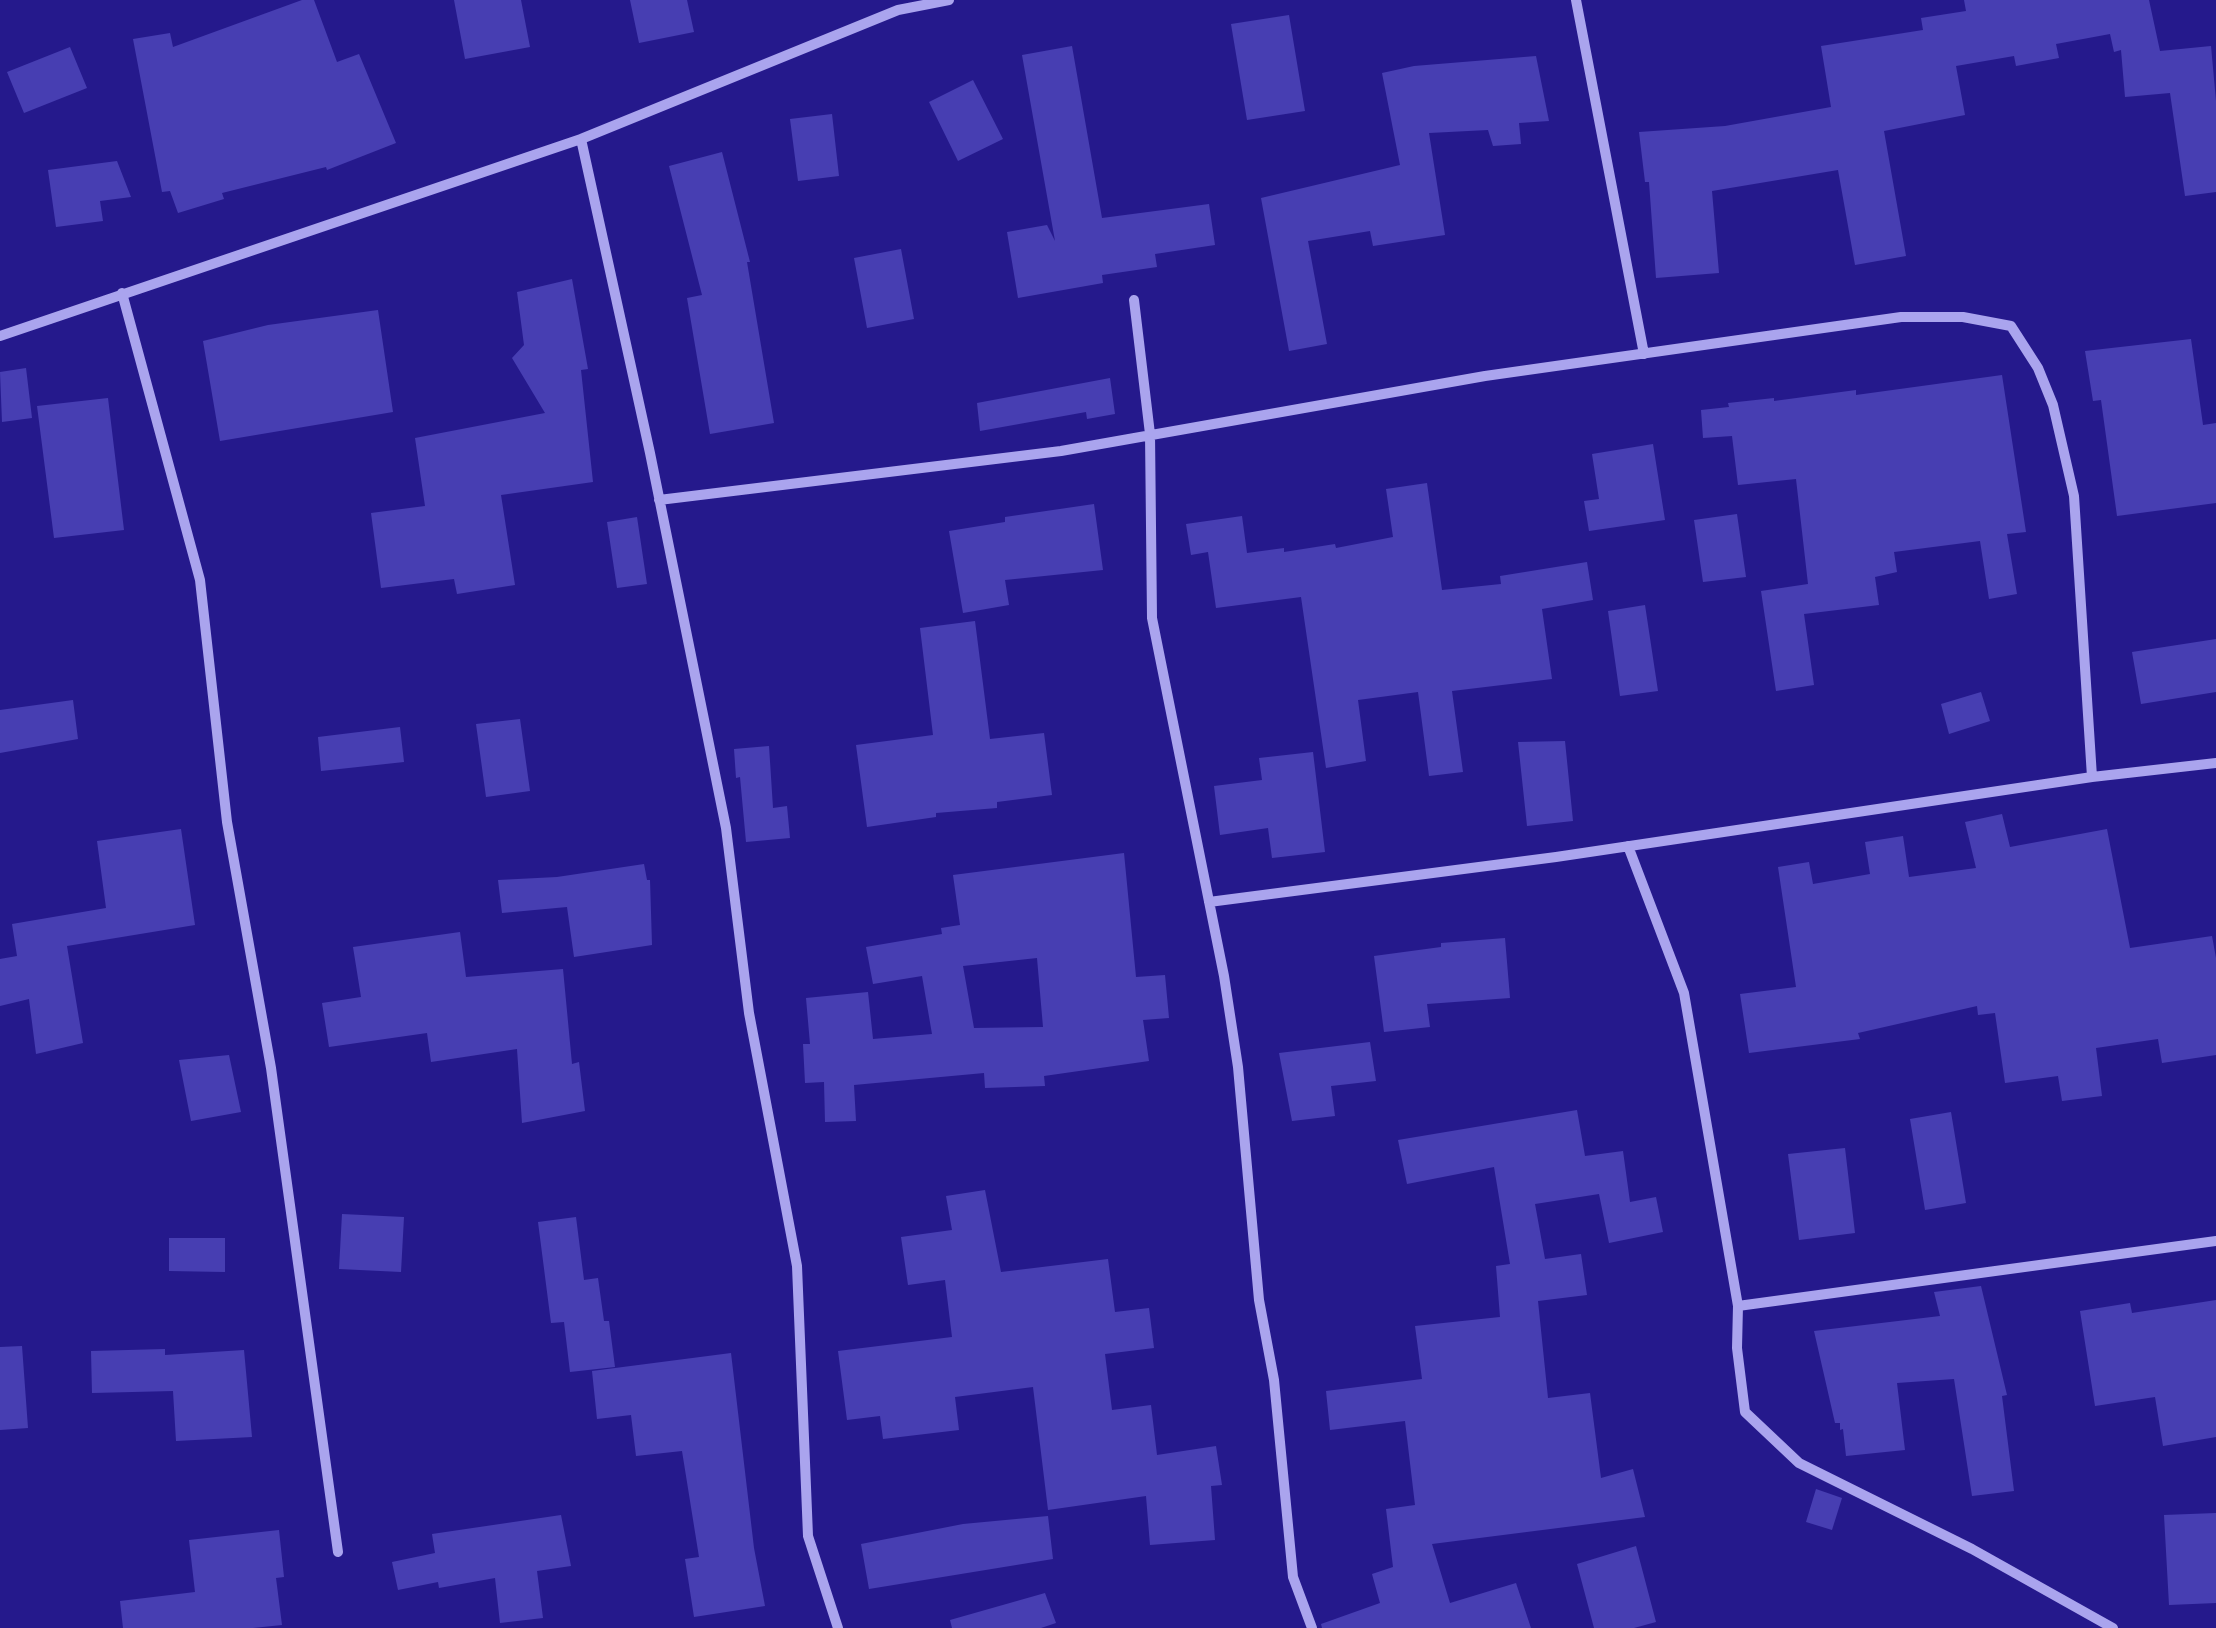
<!DOCTYPE html>
<style>
body{margin:0}
canvas{display:block;background:#25198c}
</style>
<canvas width="2216" height="1628"></canvas>
<script>
const g = document.querySelector('canvas').getContext('2d');
g.lineJoin = 'round';
function fill(path, color) { g.fillStyle = color; g.fill(path, 'evenodd'); }
function strokePath(path, color, width, dash) { g.strokeStyle = color; g.lineWidth = width; g.lineCap = dash ? 'butt' : 'round'; g.setLineDash(dash || []); g.stroke(path); }
fill(new Path2D(`
 M 302,0 L 314,0 L 337,62 L 359,54 L 396,143 L 327,170 L 326,167 L 222,193 L 224,199 L 178,213 L 170,191 L 162,192 L 133,39 L 170,33 L 173,47 Z
 M 454,0 L 521,0 L 530,47 L 465,59 Z
 M 630,0 L 687,0 L 694,32 L 639,43 Z
 M 1964,0 L 2149,0 L 2160,51 L 2211,46 L 2216,101 L 2216,192 L 2185,196 L 2170,93 L 2125,97 L 2121,50 L 2114,52 L 2110,34 L 2056,44 L 2059,58 L 2016,66 L 2014,56 L 1956,66 L 1965,115 L 1884,131 L 1906,256 L 1855,265 L 1838,170 L 1712,191 L 1719,273 L 1656,278 L 1649,182 L 1645,182 L 1639,132 L 1725,126 L 1831,107 L 1821,46 L 1923,30 L 1921,18 L 1966,11 Z
 M 1289,15 L 1305,111 L 1247,120 L 1231,24 Z
 M 1072,46 L 1102,218 L 1209,204 L 1215,245 L 1155,254 L 1157,267 L 1102,275 L 1103,283 L 1018,298 L 1007,232 L 1047,225 L 1055,241 L 1022,55 Z
 M 70,47 L 87,88 L 24,113 L 7,72 Z
 M 1536,56 L 1549,121 L 1519,123 L 1521,144 L 1493,146 L 1488,130 L 1429,133 L 1445,235 L 1373,246 L 1370,231 L 1308,241 L 1327,344 L 1289,351 L 1261,198 L 1400,165 L 1382,73 L 1414,66 Z
 M 973,80 L 1003,139 L 958,161 L 929,102 Z
 M 832,114 L 839,176 L 798,181 L 790,119 Z
 M 722,152 L 750,262 L 747,262 L 774,423 L 710,434 L 687,298 L 702,295 L 669,166 Z
 M 117,161 L 131,197 L 100,201 L 103,221 L 56,227 L 48,170 Z
 M 901,249 L 914,319 L 867,328 L 854,258 Z
 M 572,279 L 588,369 L 581,370 L 593,482 L 501,495 L 515,585 L 457,594 L 454,579 L 381,588 L 371,513 L 425,506 L 415,438 L 545,413 L 512,358 L 524,345 L 517,292 Z
 M 378,310 L 393,412 L 220,441 L 203,341 L 268,325 Z
 M 2191,339 L 2203,425 L 2216,423 L 2216,503 L 2117,516 L 2101,400 L 2093,401 L 2085,351 Z
 M 26,368 L 32,418 L 2,422 L 0,372 Z
 M 2002,375 L 2026,532 L 2007,534 L 2017,594 L 1989,599 L 1980,541 L 1894,552 L 1897,572 L 1875,577 L 1879,605 L 1804,614 L 1814,685 L 1776,691 L 1761,591 L 1808,584 L 1796,479 L 1738,485 L 1732,436 L 1703,438 L 1701,410 L 1729,407 L 1728,403 L 1774,398 L 1774,401 L 1856,390 L 1856,395 Z
 M 1110,378 L 1115,414 L 1087,419 L 1086,412 L 980,431 L 977,403 Z
 M 108,398 L 124,530 L 54,538 L 37,406 Z
 M 1653,444 L 1665,520 L 1589,531 L 1584,501 L 1599,499 L 1592,454 Z
 M 1427,483 L 1442,590 L 1501,584 L 1500,576 L 1587,562 L 1593,600 L 1542,609 L 1552,679 L 1452,691 L 1463,772 L 1429,776 L 1418,692 L 1358,700 L 1366,761 L 1326,768 L 1301,597 L 1216,608 L 1208,552 L 1191,555 L 1186,524 L 1242,516 L 1247,553 L 1284,548 L 1284,552 L 1335,544 L 1336,548 L 1393,537 L 1386,489 Z
 M 1094,504 L 1103,570 L 1005,580 L 1009,605 L 963,613 L 949,531 L 1005,522 L 1005,517 Z
 M 1737,514 L 1746,577 L 1703,582 L 1694,520 Z
 M 637,517 L 647,584 L 617,588 L 607,522 Z
 M 1645,605 L 1658,691 L 1620,696 L 1608,611 Z
 M 975,621 L 990,739 L 1044,733 L 1052,795 L 997,802 L 997,808 L 936,813 L 936,817 L 867,827 L 856,745 L 933,735 L 920,628 Z
 M 2216,639 L 2216,692 L 2141,704 L 2132,652 Z
 M 1981,692 L 1990,721 L 1949,734 L 1941,704 Z
 M 73,700 L 78,739 L 0,753 L 0,710 Z
 M 520,719 L 530,791 L 486,797 L 476,724 Z
 M 400,727 L 404,762 L 321,771 L 318,737 Z
 M 1565,741 L 1573,821 L 1527,826 L 1518,742 Z
 M 769,746 L 773,808 L 787,806 L 790,838 L 746,842 L 740,777 L 736,778 L 734,749 Z
 M 1313,752 L 1325,852 L 1272,858 L 1268,828 L 1220,835 L 1214,786 L 1262,780 L 1259,758 Z
 M 2002,814 L 2010,847 L 2107,829 L 2130,948 L 2212,936 L 2216,958 L 2216,1055 L 2162,1063 L 2158,1039 L 2096,1048 L 2102,1096 L 2062,1101 L 2058,1076 L 2005,1083 L 1995,1013 L 1978,1015 L 1977,1006 L 1858,1033 L 1860,1039 L 1749,1053 L 1740,994 L 1796,987 L 1778,867 L 1809,862 L 1813,884 L 1870,874 L 1865,842 L 1903,836 L 1909,877 L 1976,868 L 1965,822 Z
 M 181,829 L 195,925 L 67,946 L 83,1043 L 36,1054 L 29,999 L 0,1006 L 0,959 L 17,956 L 12,924 L 106,908 L 97,841 Z
 M 1124,853 L 1136,977 L 1165,975 L 1169,1018 L 1143,1020 L 1149,1061 L 1044,1076 L 1045,1086 L 985,1088 L 984,1073 L 854,1085 L 856,1121 L 825,1122 L 824,1082 L 805,1083 L 803,1044 L 810,1044 L 806,998 L 868,992 L 873,1039 L 932,1034 L 922,976 L 873,984 L 866,947 L 942,934 L 941,928 L 960,925 L 953,875 ZM 1037,958 L 1043,1027 L 974,1028 L 963,966 Z
 M 644,864 L 647,880 L 650,880 L 652,945 L 574,957 L 567,907 L 502,913 L 498,880 L 557,877 Z
 M 460,932 L 466,977 L 563,969 L 572,1064 L 579,1062 L 585,1111 L 522,1123 L 517,1049 L 431,1062 L 427,1033 L 329,1047 L 322,1003 L 361,997 L 353,947 Z
 M 1505,938 L 1510,998 L 1427,1004 L 1430,1027 L 1384,1032 L 1374,956 L 1441,947 L 1441,943 Z
 M 1370,1042 L 1376,1081 L 1331,1086 L 1335,1116 L 1292,1121 L 1279,1053 Z
 M 229,1055 L 241,1112 L 191,1121 L 179,1060 Z
 M 1577,1110 L 1585,1156 L 1623,1151 L 1630,1202 L 1656,1197 L 1663,1232 L 1609,1243 L 1599,1194 L 1535,1204 L 1545,1259 L 1581,1254 L 1587,1295 L 1538,1301 L 1548,1398 L 1590,1393 L 1601,1478 L 1633,1469 L 1645,1517 L 1432,1544 L 1450,1603 L 1516,1583 L 1531,1628 L 1322,1628 L 1321,1624 L 1380,1603 L 1372,1574 L 1393,1567 L 1386,1509 L 1415,1505 L 1405,1421 L 1330,1430 L 1326,1391 L 1422,1379 L 1415,1326 L 1500,1317 L 1496,1266 L 1510,1264 L 1494,1167 L 1407,1184 L 1398,1140 Z
 M 1951,1112 L 1966,1203 L 1925,1210 L 1910,1119 Z
 M 1845,1148 L 1855,1233 L 1799,1240 L 1788,1154 Z
 M 985,1190 L 1001,1272 L 1108,1259 L 1115,1312 L 1149,1308 L 1154,1348 L 1105,1354 L 1112,1410 L 1151,1405 L 1157,1455 L 1216,1446 L 1222,1485 L 1211,1486 L 1215,1540 L 1150,1545 L 1146,1496 L 1048,1510 L 1033,1387 L 955,1397 L 959,1430 L 883,1439 L 880,1416 L 847,1420 L 838,1351 L 952,1337 L 945,1280 L 908,1285 L 901,1237 L 952,1230 L 946,1196 Z
 M 342,1214 L 404,1217 L 401,1272 L 339,1269 Z
 M 576,1217 L 584,1280 L 598,1278 L 604,1321 L 609,1321 L 615,1367 L 570,1372 L 564,1322 L 551,1323 L 538,1222 Z
 M 169,1238 L 225,1238 L 225,1272 L 169,1271 Z
 M 1981,1286 L 2007,1395 L 2002,1396 L 2014,1491 L 1972,1496 L 1954,1379 L 1897,1383 L 1905,1450 L 1846,1456 L 1843,1429 L 1840,1430 L 1840,1423 L 1835,1423 L 1814,1331 L 1940,1316 L 1934,1292 Z
 M 2216,1300 L 2216,1437 L 2163,1446 L 2155,1397 L 2095,1406 L 2080,1311 L 2130,1303 L 2132,1313 Z
 M 22,1346 L 28,1428 L 0,1430 L 0,1347 Z
 M 165,1349 L 165,1355 L 244,1350 L 252,1437 L 176,1441 L 173,1391 L 92,1393 L 91,1351 Z
 M 731,1353 L 754,1548 L 765,1606 L 694,1617 L 685,1559 L 699,1557 L 682,1451 L 636,1456 L 631,1415 L 597,1419 L 592,1371 Z
 M 1816,1489 L 1842,1498 L 1832,1530 L 1806,1522 Z
 M 2216,1513 L 2216,1603 L 2169,1605 L 2164,1515 Z
 M 561,1515 L 571,1566 L 537,1571 L 543,1618 L 500,1623 L 495,1578 L 439,1588 L 438,1582 L 398,1590 L 392,1562 L 435,1553 L 432,1534 Z
 M 1048,1516 L 1053,1559 L 869,1589 L 861,1544 L 963,1524 Z
 M 279,1530 L 284,1577 L 276,1578 L 282,1625 L 253,1628 L 123,1628 L 120,1601 L 195,1592 L 189,1540 Z
 M 1636,1546 L 1656,1622 L 1634,1628 L 1594,1628 L 1577,1564 Z
 M 1045,1593 L 1056,1623 L 1041,1628 L 952,1628 L 950,1620 Z`), '#473eb2');
strokePath(new Path2D(`
 M 1576,0 L 1644,354
 M 581,139 L 650,453 L 726,828 L 749,1013 L 797,1266 L 808,1536 L 838,1628
 M 122,293 L 200,580 L 227,822 L 271,1068 L 338,1552
 M 1134,300 L 1150,434 L 1152,618 L 1224,976 L 1238,1067 L 1259,1300 L 1274,1380 L 1293,1577 L 1312,1628
 M 0,336 L 581,139 L 898,10 L 949,0
 M 659,500 L 1061,451 L 1485,376 L 1901,317 L 1963,317 L 2011,326 L 2038,368 L 2053,405 L 2074,496 L 2092,777
 M 1628,846 L 1684,993 L 1738,1306 L 1737,1348 L 1745,1412 L 1799,1463 L 1972,1549 L 2113,1628
 M 1209,902 L 1556,857 L 2092,777 L 2216,763
 M 1738,1306 L 2216,1241`), '#aaa4ee', 10);
</script>
